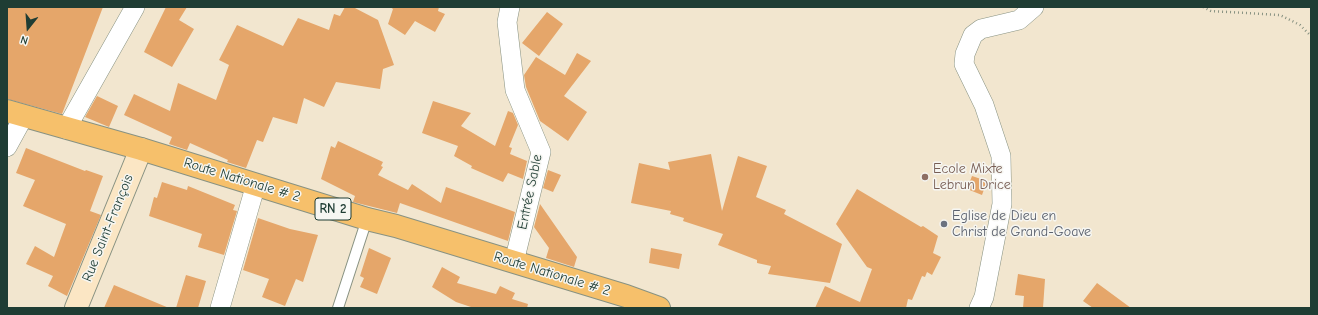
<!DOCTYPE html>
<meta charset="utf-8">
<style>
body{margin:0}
#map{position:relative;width:1318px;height:315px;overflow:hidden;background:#f2e6cf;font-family:"Comic Neue",sans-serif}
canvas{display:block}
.frame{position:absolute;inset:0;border:8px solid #1f3d34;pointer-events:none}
.north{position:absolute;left:8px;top:8px;width:40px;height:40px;-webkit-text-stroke:3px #f6f6f2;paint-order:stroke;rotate:197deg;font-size:11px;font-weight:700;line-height:16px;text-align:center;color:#1f3d34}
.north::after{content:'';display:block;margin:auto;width:14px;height:18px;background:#1f3d34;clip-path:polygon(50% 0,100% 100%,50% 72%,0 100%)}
</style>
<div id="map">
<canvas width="1318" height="315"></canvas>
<div class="frame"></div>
<div class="north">N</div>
</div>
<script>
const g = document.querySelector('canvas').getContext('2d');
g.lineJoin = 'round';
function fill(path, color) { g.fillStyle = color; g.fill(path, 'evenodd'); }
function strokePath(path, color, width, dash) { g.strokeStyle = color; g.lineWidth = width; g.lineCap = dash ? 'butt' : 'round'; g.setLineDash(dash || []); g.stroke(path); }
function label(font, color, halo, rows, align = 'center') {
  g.font = font + ' "Comic Neue",sans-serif'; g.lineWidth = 3; g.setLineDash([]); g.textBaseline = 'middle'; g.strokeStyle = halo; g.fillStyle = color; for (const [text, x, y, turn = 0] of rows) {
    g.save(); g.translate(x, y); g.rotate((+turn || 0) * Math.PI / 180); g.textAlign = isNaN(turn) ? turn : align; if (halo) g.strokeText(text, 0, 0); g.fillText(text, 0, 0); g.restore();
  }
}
fill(new Path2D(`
 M 7,7 L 103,7 L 62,114 L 7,99 Z
 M 166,7 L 187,7 L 179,20 L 194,29 L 172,67 L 144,52 Z
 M 345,7 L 353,7 L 378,20 L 394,65 L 383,69 L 380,89 L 336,82 L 324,107 L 304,98 L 297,124 L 273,117 L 263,142 L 257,140 L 246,168 L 227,162 L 228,160 L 190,143 L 187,150 L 169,144 L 172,137 L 124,115 L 134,94 L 170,111 L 178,83 L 216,100 L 229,65 L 219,60 L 237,25 L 283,46 L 298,18 L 329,30 L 334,14 L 340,16 Z
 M 390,7 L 439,7 L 438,11 L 445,14 L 435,32 L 415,21 L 405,35 L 388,24 L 393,9 Z
 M 547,12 L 563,24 L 539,56 L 522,43 Z
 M 577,53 L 591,61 L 564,96 L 587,112 L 568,141 L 540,121 L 526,87 L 524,75 L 536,57 L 565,75 Z
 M 97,96 L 118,106 L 109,127 L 85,117 Z
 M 433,101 L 471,113 L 461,126 L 495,146 L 508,111 L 513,113 L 518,125 L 509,147 L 512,148 L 510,154 L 527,161 L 523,179 L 508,173 L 503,182 L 471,168 L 472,166 L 454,156 L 458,146 L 422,133 Z
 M 338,141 L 383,162 L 381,166 L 383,167 L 378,175 L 408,190 L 412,184 L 441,203 L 446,187 L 515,212 L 508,241 L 400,203 L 397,213 L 353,202 L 355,196 L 321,179 L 331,146 L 335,148 Z
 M 26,148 L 85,171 L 86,170 L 103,176 L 90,211 L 101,215 L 67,296 L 48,286 L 53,276 L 26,264 L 35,246 L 54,257 L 66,224 L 23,206 L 35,180 L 16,173 Z
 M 711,154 L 722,211 L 738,156 L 767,166 L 756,197 L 786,210 L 784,214 L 842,244 L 830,283 L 768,274 L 771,266 L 757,263 L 757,260 L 718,245 L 723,234 L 683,221 L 684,218 L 670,214 L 671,211 L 631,203 L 639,163 L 670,170 L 668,162 Z
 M 548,170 L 561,175 L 553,192 L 543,188 Z
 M 972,176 L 987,181 L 982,195 L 967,189 Z
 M 162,182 L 187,190 L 188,186 L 235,205 L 233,210 L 237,211 L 224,255 L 198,247 L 202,234 L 149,216 L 154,197 L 157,198 Z
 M 857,189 L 921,227 L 923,226 L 938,236 L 933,253 L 941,257 L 932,275 L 927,272 L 925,277 L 922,276 L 912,300 L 908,299 L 906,308 L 815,308 L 825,286 L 860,302 L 872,269 L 867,267 L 836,224 Z
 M 540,204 L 577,257 L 574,267 L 546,258 L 549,248 L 534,227 Z
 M 258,218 L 290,229 L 318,235 L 303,282 L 296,279 L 285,306 L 262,297 L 269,279 L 243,270 Z
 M 369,248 L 391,258 L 377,294 L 360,287 L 364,278 L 360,276 Z
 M 651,248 L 682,254 L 679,269 L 649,263 Z
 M 442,267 L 460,277 L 457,283 L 496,294 L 500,286 L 515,293 L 512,299 L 528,304 L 527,308 L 474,308 L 456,302 L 432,287 Z
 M 1018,274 L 1045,279 L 1043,308 L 1023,308 L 1024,296 L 1015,295 Z
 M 186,275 L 206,281 L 198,308 L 176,308 Z
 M 1097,283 L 1131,308 L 1093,308 L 1083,301 Z
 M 114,285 L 169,308 L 104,308 Z`), '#e5a66a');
const lane = new Path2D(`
 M 338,308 L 367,219`);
const street = new Path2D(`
 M 510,7 L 507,22 L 515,90 L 541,152 L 514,262
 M 66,129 L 135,7
 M 7,147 L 24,116
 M 220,308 L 256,184
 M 979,308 L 984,297 L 1002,204 L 1001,156 L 984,105 L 964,64 L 965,54 L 973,35 L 981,29 L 1019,20 L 1034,7`);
const secondary = new Path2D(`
 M 76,308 L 141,149`);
const primary = new Path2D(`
 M 7,111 L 141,149 L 367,219 L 396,226 L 626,296 L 659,308`);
strokePath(lane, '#889282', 12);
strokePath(street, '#889282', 20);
strokePath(secondary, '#889282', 24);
strokePath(primary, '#889282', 24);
strokePath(new Path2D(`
 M 1203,7 L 1211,11 L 1280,15 L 1300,25 L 1311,36`), '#889282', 2.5, [1, 3]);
strokePath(lane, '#fff', 10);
strokePath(street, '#fff', 19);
strokePath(secondary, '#fbe6c4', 22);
strokePath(primary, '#f6c06b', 22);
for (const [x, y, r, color] of [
 [925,177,4,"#8d6e63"],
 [944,224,4,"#6b7280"]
]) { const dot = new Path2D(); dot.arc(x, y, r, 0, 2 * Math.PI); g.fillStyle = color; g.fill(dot); strokePath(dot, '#f6f6f2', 1.5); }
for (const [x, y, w] of [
 [333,209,36]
]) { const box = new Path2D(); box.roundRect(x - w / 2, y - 11, w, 22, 3); g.fillStyle = '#f6f6f2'; g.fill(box); strokePath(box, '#1f3d34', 1); }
label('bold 13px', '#1f3d34', null, [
 ["RN 2",333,209]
]);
label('14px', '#785e54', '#f6f6f2', [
 ["Ecole Mixte",933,169],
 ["Lebrun Drice",933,185]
], 'left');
label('14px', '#1f3d34', '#f6f6f2', [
 ["Route Nationale # 2",242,180,17],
 ["Entrée Sable",530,192,-78],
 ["Rue Saint-François",108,228,-68],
 ["Route Nationale # 2",552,274,17]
]);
label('14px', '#5b616d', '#f6f6f2', [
 ["Eglise de Dieu en",952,216],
 ["Christ de Grand-Goave",952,232]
], 'left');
</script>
